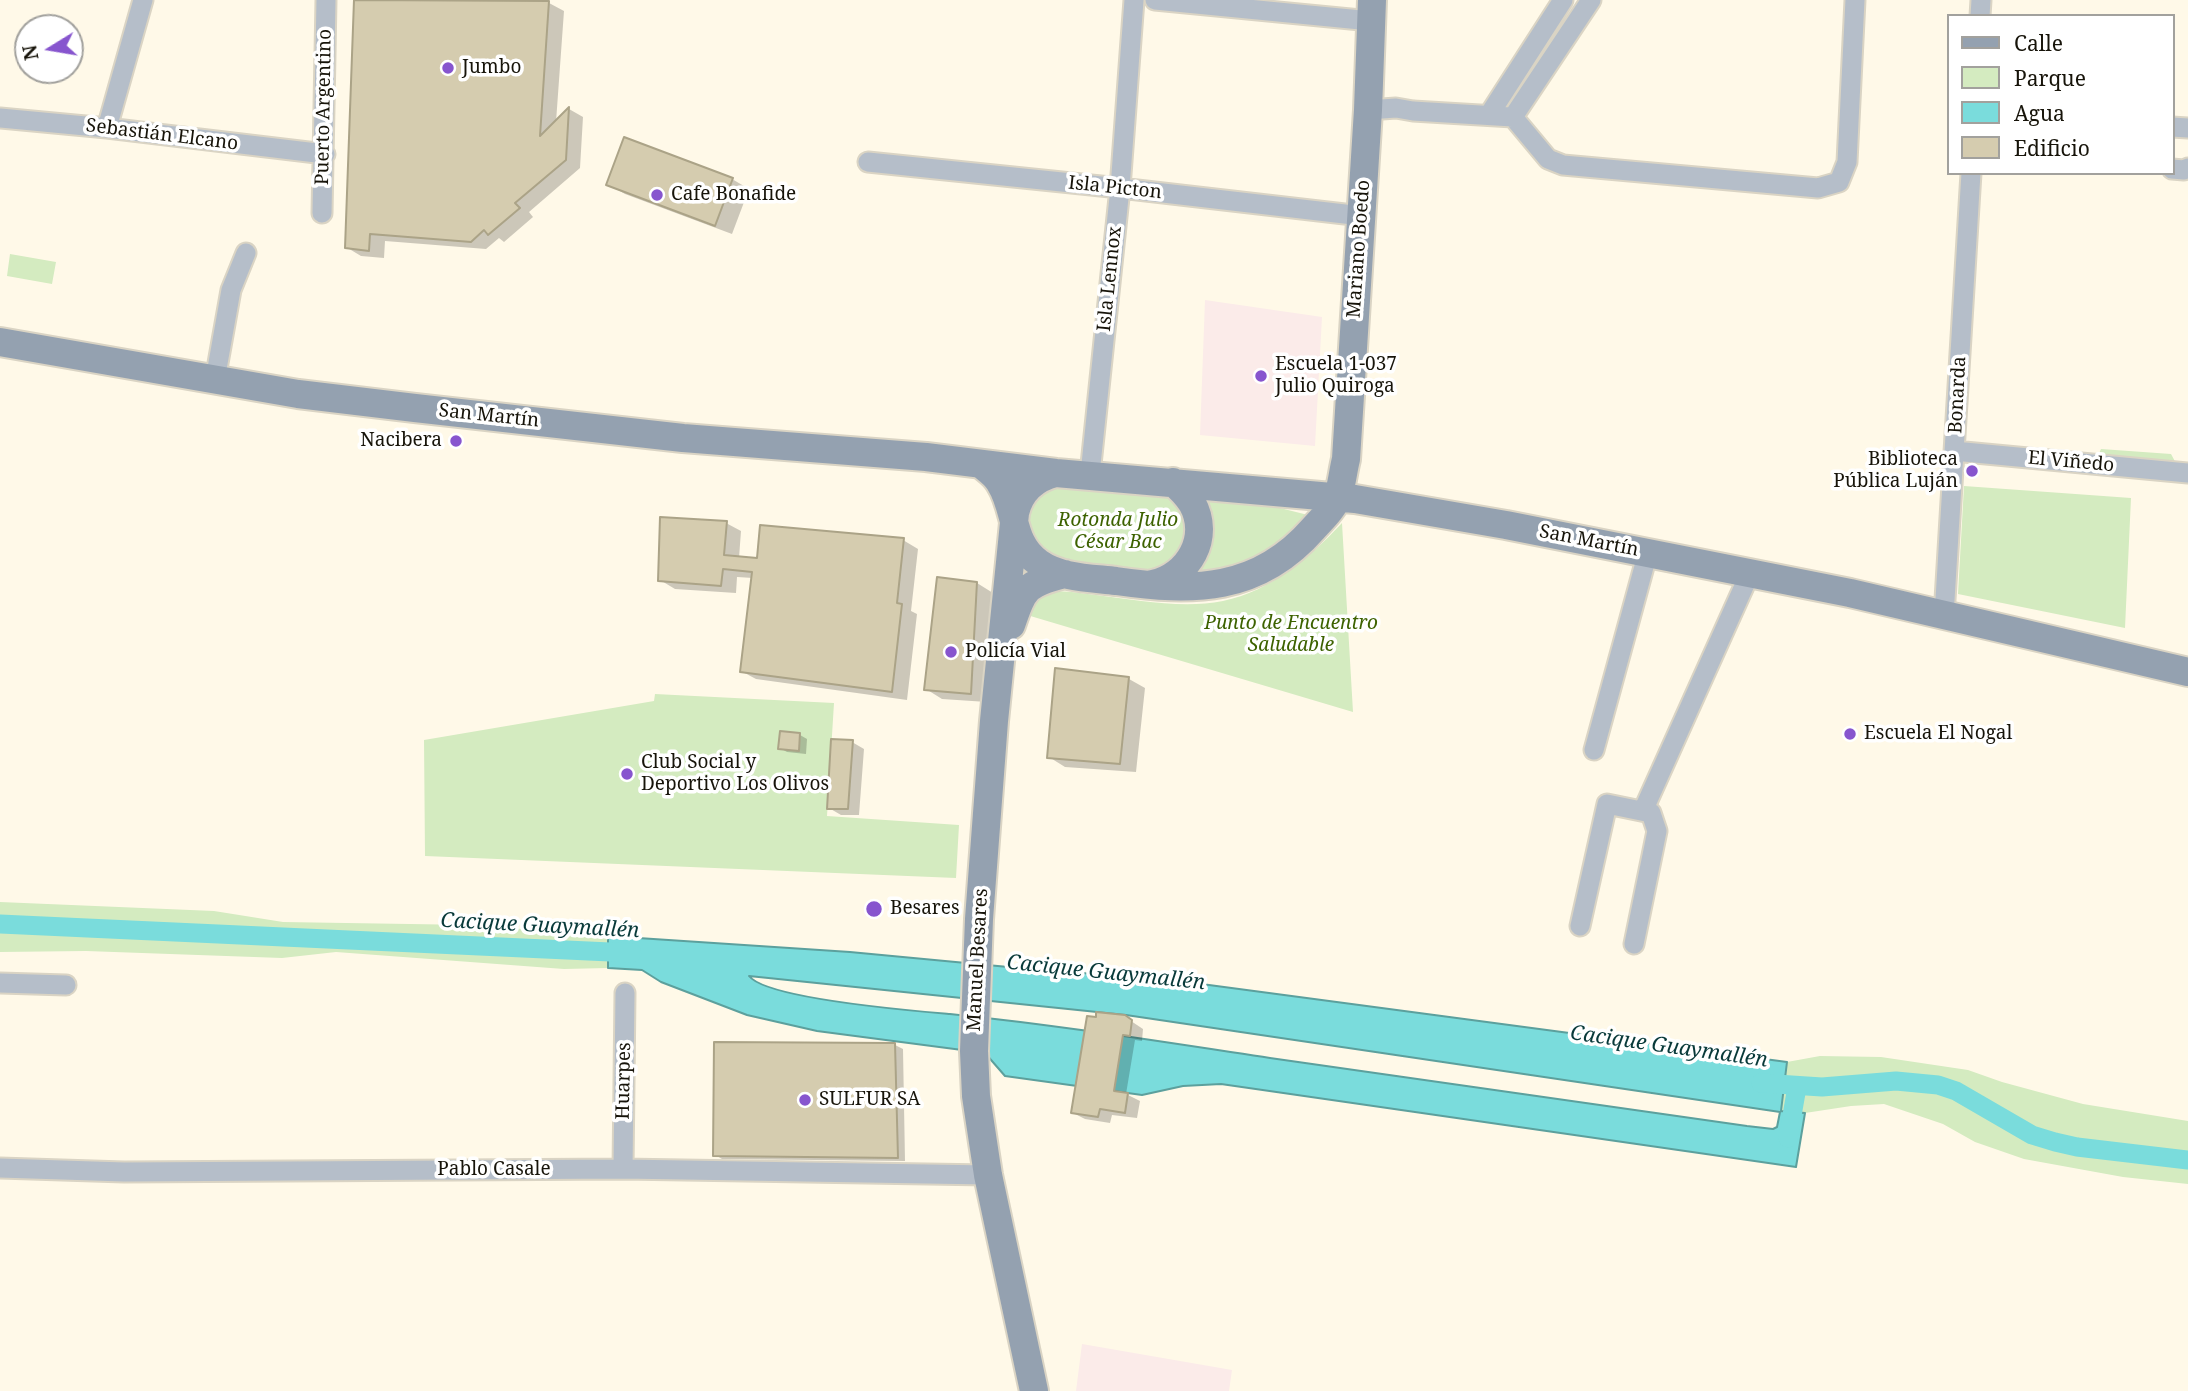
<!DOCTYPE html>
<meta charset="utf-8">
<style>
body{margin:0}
#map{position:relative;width:2188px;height:1391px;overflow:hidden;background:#fff9e8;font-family:"Noto Serif",serif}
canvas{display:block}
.legend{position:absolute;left:1947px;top:14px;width:228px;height:161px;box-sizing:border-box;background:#fff;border:2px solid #a2a19d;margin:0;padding:9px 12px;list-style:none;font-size:21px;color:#17140a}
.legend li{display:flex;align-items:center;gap:14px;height:35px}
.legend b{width:35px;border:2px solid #a2a19d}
.north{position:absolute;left:14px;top:14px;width:70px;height:70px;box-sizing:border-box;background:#fff;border:2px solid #a2a19d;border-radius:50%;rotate:259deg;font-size:19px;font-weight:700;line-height:28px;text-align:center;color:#17140a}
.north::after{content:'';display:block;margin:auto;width:24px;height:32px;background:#8755ce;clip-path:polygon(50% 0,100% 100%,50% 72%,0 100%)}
</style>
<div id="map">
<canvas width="2188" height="1391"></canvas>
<ul class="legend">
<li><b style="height:9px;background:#94a1b0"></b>Calle</li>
<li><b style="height:19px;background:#d4ebc0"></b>Parque</li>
<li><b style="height:19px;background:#7adcdc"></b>Agua</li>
<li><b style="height:19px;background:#d5ccaf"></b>Edificio</li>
</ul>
<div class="north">N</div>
</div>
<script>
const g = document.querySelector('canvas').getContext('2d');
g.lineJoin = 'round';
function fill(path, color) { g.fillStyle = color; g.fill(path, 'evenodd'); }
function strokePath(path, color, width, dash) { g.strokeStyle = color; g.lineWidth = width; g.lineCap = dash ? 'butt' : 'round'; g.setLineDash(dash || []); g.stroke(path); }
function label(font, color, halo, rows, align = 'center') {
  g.font = font + ' "Noto Serif",serif'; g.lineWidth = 7; g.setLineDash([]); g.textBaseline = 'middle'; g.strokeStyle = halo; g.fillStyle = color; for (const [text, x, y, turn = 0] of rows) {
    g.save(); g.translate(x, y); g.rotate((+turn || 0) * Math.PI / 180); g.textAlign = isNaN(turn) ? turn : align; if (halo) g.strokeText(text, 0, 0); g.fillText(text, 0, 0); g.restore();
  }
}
fill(new Path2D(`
 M 1205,300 L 1322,317 L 1315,446 L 1200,435 Z
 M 1082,1344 L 1232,1370 L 1229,1391 L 1076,1391 Z`), '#fbebe9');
fill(new Path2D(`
 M 10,254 L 56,262 L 52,284 L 7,276 Z
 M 2101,449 L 2171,454 L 2178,467 L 2095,462 Z
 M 1964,486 L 2131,498 L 2125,628 L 1958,594 Z
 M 1056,487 L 1169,493 L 1183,510 L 1186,532 L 1184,546 L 1165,570 L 1129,577 L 1042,554 C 1038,545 1030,534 1028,524 C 1024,506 1041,492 1056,487 Z
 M 1215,499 L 1280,508 L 1308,515 L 1302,527 L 1249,567 L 1197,573 L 1204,561 L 1204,500 Z
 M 1342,523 L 1353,712 L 1027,615 C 1030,606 1035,598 1043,594 C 1058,588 1081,594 1096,595 C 1138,600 1182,609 1223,601 C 1271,591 1310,557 1342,523 Z
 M 655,694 L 834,703 L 827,816 L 959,825 L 956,878 L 425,856 L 424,740 L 654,701 Z
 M 0,902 L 214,911 L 283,922 L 473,925 L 608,936 L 608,968 L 564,969 L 336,952 L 282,958 L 86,951 L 0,952 Z
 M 1820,1056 L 1881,1057 L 1968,1070 L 2002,1082 L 2083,1104 L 2188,1121 L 2188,1184 L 2123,1177 L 2024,1159 L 1975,1142 L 1943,1124 L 1884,1104 L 1851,1106 L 1805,1113 L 1780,1111 L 1787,1062 Z`), '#d4ebc0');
const water = new Path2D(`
 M 608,936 L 850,952 L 1040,970 L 1164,979 L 1787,1062 L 1781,1111 L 1805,1113 L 1796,1167 L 1221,1084 L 1183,1086 L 1142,1095 L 1005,1076 L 985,1053 L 817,1031 L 747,1015 L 661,982 L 642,970 L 608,968 ZM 749,976 L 1126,1015 L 1780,1112 L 1777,1127 L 1773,1129 L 1747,1126 C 1588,1103 1429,1081 1270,1058 C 1164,1042 1057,1025 950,1014 C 915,1011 767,999 749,976 Z`);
fill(water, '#7adcdc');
strokePath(water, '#5ca09d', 2);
fill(new Path2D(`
 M 356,0 L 520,0 L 549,3 L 564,11 L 556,122 L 569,109 L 583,117 L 580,168 L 529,212 L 533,217 L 504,242 L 499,238 L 486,249 L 385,241 L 384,258 L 361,256 L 346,247 Z
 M 732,179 L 749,189 L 732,234 L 625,194 L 608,184 Z
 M 726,523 L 741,531 L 739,558 L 759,560 L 903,540 L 918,549 L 911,611 L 917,614 L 907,700 L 756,679 L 741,671 L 753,578 L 737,577 L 736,593 L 675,589 L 660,580 Z
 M 977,583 L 993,593 L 987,702 L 942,699 L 926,689 Z
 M 1057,670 L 1129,679 L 1145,688 L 1136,772 L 1065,767 L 1049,757 Z
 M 800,735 L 807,739 L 806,754 L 787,752 L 780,748 Z
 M 852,742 L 864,749 L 859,815 L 841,815 L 829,808 Z
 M 1125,1017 L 1143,1029 L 1142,1041 L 1135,1040 L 1126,1094 L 1140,1101 L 1137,1118 L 1112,1115 L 1110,1123 L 1085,1119 L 1073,1113 Z
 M 895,1045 L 903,1049 L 905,1161 L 722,1159 L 715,1155 Z`), '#0003');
strokePath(new Path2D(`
 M 0,924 L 632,953
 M 1761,1083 L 1822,1087 L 1896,1081 L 1938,1085 L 1956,1091 L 2032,1135 L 2055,1142 L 2077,1147 L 2188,1160
 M 1788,1138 L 1797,1087`), '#7adcdc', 19);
const building = new Path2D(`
 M 354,0 L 549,1 L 540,136 L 569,107 L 566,160 L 515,203 L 520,208 L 488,235 L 484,230 L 471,242 L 370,234 L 369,251 L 345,248 Z
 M 624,137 L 733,178 L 715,226 L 606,185 Z
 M 660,517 L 727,521 L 724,555 L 757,558 L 760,525 L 904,538 L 897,603 L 902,604 L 892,692 L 740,672 L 752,572 L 723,569 L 721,586 L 658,581 Z
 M 937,577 L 977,582 L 971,694 L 924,690 Z
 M 1055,668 L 1129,677 L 1120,764 L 1047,758 Z
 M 780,731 L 800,733 L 799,751 L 778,749 Z
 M 831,739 L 853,740 L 848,809 L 827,809 Z
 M 1096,1012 L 1125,1015 L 1132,1020 L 1130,1036 L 1123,1035 L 1114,1091 L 1128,1093 L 1125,1113 L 1100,1109 L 1098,1117 L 1071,1113 L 1087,1016 L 1096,1017 Z
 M 714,1042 L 895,1043 L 898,1158 L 713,1156 Z`);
fill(building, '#d5ccaf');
strokePath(building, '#aba387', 2);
const street = new Path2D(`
 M 1155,0 L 1371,21
 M 1980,16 L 1981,0
 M 1368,110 L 1396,108 L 1413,111 L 1513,117 L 1548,159 L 1563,165 L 1818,188 L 1839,182 L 1847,162 L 1855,0
 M 1489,115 L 1563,0
 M 1513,117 L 1591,0
 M 0,118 L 107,128 L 325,154
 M 2172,127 L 2188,128
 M 107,128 L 143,0
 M 868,162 L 1120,188 L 1362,216
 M 2172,169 L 2184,170 L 2188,168
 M 322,213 L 326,0
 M 215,380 L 231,290 L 246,253
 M 1954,451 L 2188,473
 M 1090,474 L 1120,188 L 1134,0
 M 1944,616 L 1971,173
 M 1594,750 L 1648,552
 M 1643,811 L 1750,573
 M 1580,926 L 1607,804 L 1651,813 L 1657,831 L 1634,944
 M 0,983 L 66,985
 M 0,1168 L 124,1172 L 623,1169 L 988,1175
 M 623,1169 L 625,993`);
const secondary = new Path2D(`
 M 0,342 L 298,394 L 415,408 L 683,438 L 926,457 L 1056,473 L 1355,499 L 1506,525 L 1850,593 L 2188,672
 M 981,464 C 988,470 996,475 1000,483 C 1017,509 1010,543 1039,563 C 1060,578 1091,578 1116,581 C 1193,592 1258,592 1313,529 C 1321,520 1334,508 1338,496 C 1342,484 1343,471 1346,459 L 1368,110 L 1372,0
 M 1153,584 C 1189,576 1211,537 1192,503 C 1187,495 1180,488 1173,482
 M 1011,625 C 1024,587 1026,584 1065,574
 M 1034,1391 L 988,1175 L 976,1096 L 974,1051 L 979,919 L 994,721 L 1015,513 C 1020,491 1035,478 1056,473`);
strokePath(street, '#dad4c4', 23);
strokePath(secondary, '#dad4c4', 32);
strokePath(street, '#b5bec9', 19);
strokePath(secondary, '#94a1b0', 28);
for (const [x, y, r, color] of [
 [448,68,7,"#8755ce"],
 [657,195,7,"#8755ce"],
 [1261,376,7,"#8755ce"],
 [456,441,7,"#8755ce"],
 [1972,471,7,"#8755ce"],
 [951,652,7,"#8755ce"],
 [1850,734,7,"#8755ce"],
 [627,774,7,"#8755ce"],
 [874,909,9,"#8755ce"],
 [805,1100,7,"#8755ce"]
]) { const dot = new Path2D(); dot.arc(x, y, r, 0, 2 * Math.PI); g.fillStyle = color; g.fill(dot); strokePath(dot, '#fff', 2.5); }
label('19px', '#17140a', '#fff', [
 ["Jumbo",462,68],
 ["Cafe Bonafide",671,195],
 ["Escuela 1-037",1275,365],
 ["Julio Quiroga",1275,387],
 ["Nacibera",442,441,"right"],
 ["Biblioteca",1958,460,"right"],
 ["Pública Luján",1958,482,"right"],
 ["Policía Vial",965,652],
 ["Escuela El Nogal",1864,734],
 ["Club Social y",641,763],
 ["Deportivo Los Olivos",641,785],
 ["Besares",890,909],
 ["SULFUR SA",819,1100]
], 'left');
label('19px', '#17140a', '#fff', [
 ["Puerto Argentino",324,107,-89],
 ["Sebastián Elcano",162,135,7],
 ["Isla Picton",1115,188,6],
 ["Mariano Boedo",1359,249,-86],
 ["Isla Lennox",1110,279,-84],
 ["Bonarda",1958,395,-87],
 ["San Martín",489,416,6],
 ["El Viñedo",2071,462,5],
 ["San Martín",1589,541,11],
 ["Manuel Besares",978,960,-87],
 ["Huarpes",624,1081,-89],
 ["Pablo Casale",494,1170]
]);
label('italic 19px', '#3d6200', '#fff', [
 ["Rotonda Julio",1118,521],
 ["César Bac",1118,543],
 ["Punto de Encuentro",1291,624],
 ["Saludable",1291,646]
]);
label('italic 21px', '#093a3a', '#fff', [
 ["Cacique Guaymallén",540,926,3],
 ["Cacique Guaymallén",1106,973,6],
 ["Cacique Guaymallén",1669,1047,8]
]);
</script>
